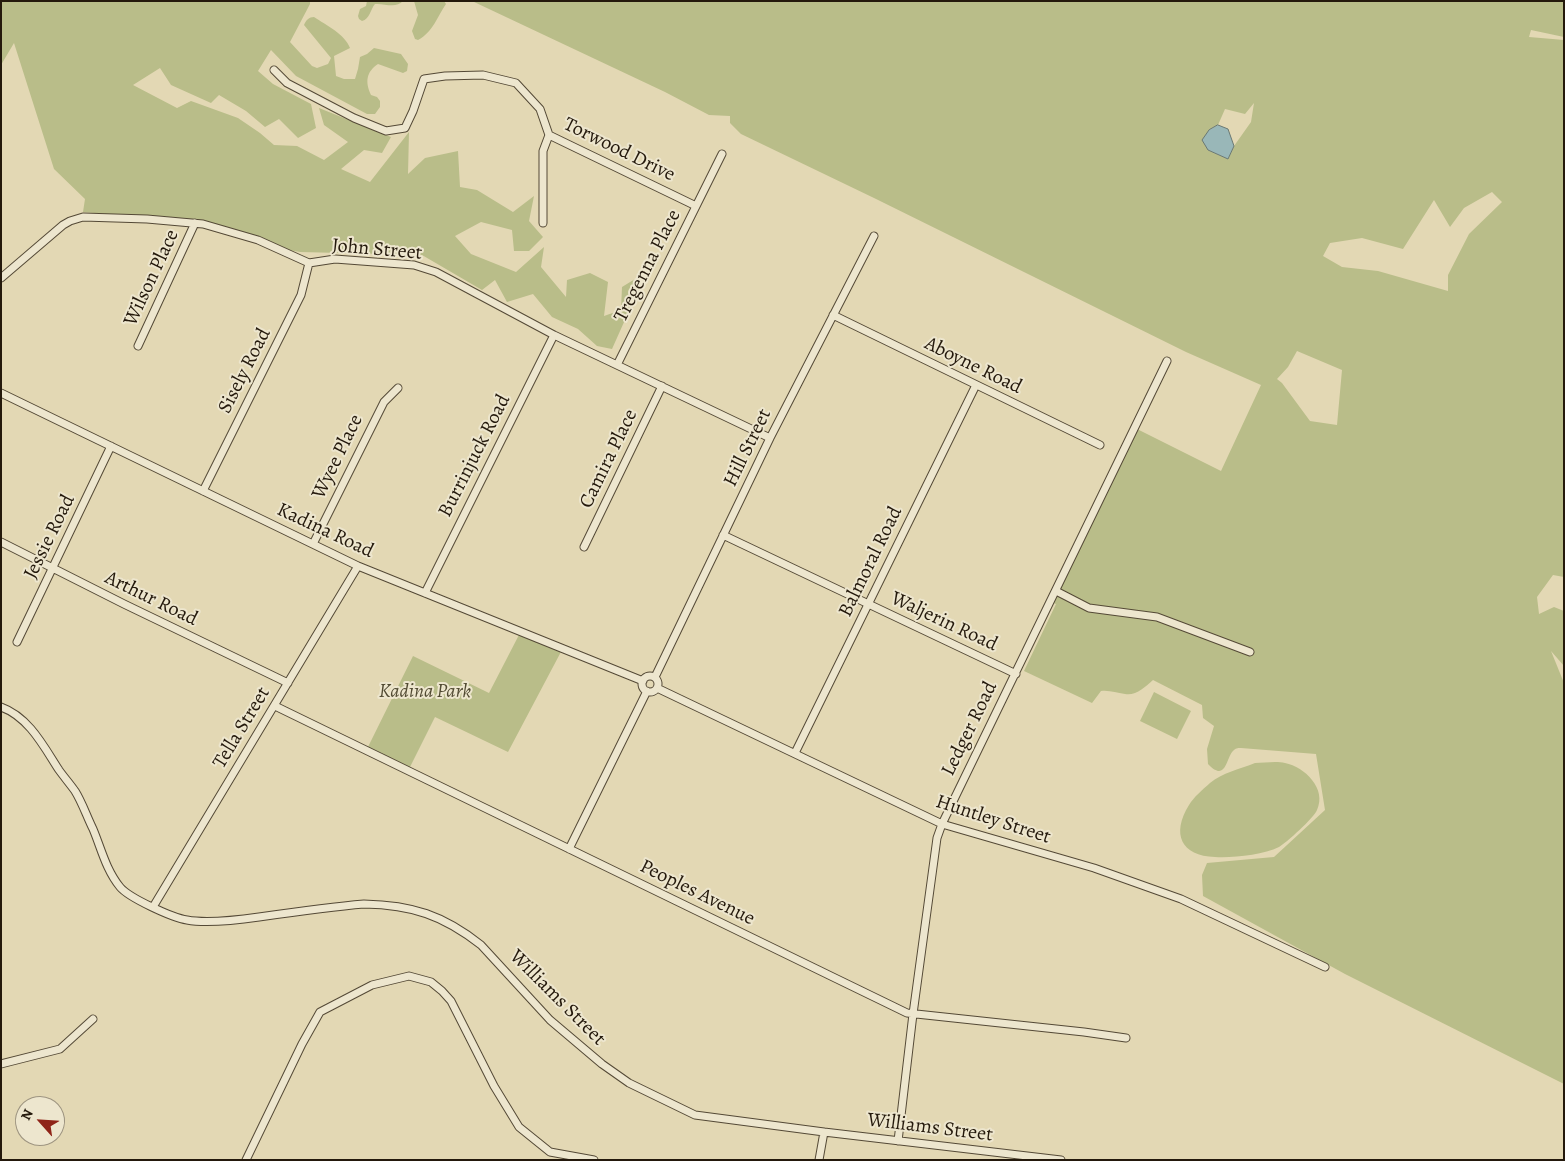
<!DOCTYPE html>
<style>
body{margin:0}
#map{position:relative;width:1565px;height:1161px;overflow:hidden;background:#e3d8b4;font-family:Alegreya,serif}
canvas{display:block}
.frame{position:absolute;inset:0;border:2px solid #24190c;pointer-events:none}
.north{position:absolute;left:15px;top:1096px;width:50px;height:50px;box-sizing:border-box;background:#ede6ce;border:1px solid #9d9480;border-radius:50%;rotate:296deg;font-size:14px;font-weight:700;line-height:20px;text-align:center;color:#24190c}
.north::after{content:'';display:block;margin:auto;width:18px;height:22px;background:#8f2418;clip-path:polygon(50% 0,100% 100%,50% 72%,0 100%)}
</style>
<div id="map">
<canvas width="1565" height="1161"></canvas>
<div class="frame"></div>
<div class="north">N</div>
</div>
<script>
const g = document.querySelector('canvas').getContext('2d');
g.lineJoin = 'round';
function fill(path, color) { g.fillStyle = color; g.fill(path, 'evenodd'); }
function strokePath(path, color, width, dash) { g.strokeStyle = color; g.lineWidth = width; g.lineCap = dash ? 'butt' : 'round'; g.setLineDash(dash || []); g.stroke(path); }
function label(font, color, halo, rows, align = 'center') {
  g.font = font + ' Alegreya,serif'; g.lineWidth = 4; g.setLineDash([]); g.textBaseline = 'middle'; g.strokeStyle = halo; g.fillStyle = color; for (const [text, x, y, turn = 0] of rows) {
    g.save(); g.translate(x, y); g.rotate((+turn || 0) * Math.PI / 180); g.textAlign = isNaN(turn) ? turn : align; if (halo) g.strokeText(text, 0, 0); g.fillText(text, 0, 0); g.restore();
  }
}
fill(new Path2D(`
 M 1,1 L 310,1 L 310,4 L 290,42 L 312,66 L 317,68 L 328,64 L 331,58 L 304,25 C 306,20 309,17 314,17 C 326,25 345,34 350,48 L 334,56 L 336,76 L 344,79 L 355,79 L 358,69 L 360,57 L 367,54 L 374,48 L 401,54 L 408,64 L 407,71 L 403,73 L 378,64 C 366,72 365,82 371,95 L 377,97 L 380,101 L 380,107 L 375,114 L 367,114 L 296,76 L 271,50 L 258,71 L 273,84 L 311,104 L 316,128 L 298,138 L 279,119 L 265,127 L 246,111 L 219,95 L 211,103 L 171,85 L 160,68 L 133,85 L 177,108 L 191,101 L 238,118 L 260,133 L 274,145 L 297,146 L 324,160 L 348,142 L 324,125 L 319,108 L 391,137 L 382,153 L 364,150 L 341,169 L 370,182 L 409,132 L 408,174 L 425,158 L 458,151 L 460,187 L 477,190 L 513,212 L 534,196 L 529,221 L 543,237 L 529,251 L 514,251 L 512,230 L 481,222 L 455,236 L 471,254 L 516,272 L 544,247 L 541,267 L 566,297 L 567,280 L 590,273 L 608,282 L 604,316 L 621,310 L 622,287 L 635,279 L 637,293 L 612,349 L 597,346 L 578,329 L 552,317 L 533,294 L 507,302 L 495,280 L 482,290 L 422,255 L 300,252 L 283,249 L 207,223 L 83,212 L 85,199 L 54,169 L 14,43 L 1,65 Z
 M 367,1 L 403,1 C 396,9 384,3 375,4 C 370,10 370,19 362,21 L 359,19 L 358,16 L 360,9 L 366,6 Z
 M 414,1 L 444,1 L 446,4 C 437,17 433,32 418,40 L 415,39 L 412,31 L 418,15 Z
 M 472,1 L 1564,1 L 1564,37 L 1531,30 L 1529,37 L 1564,40 L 1564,577 L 1553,575 L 1537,597 L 1539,614 L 1554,607 L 1564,611 L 1564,666 L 1551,651 L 1564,683 L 1564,1084 L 1345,974 L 1203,896 L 1202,875 L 1207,863 L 1274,857 L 1325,810 L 1316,754 L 1241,748 C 1237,748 1236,748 1233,751 C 1226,758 1226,783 1208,764 L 1207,749 L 1214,726 L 1203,718 L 1202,705 L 1153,680 C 1145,687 1136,696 1125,694 C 1116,693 1110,690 1101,691 L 1092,703 L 1024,671 L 1056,604 L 1050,602 L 1135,428 L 1221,471 L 1261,385 L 1186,352 L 874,198 L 741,134 L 730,123 L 730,116 L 709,115 L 665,92 ZM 1254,103 L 1251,122 L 1234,146 L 1228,159 L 1208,150 L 1209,130 L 1218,125 L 1225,109 L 1245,114 ZM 1492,192 L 1502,202 L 1469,234 L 1448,275 L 1448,291 L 1378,271 L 1342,267 L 1323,256 L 1330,243 L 1362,238 L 1403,249 L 1434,200 L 1450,227 L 1464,208 ZM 1297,351 L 1342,370 L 1337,425 L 1310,421 L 1282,383 L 1277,379 L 1288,367 Z
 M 521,631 L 563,648 L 508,752 L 435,717 L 408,771 L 366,751 L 413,656 L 489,693 Z
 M 1154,692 L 1191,711 L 1177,739 L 1140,721 Z
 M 1255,763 C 1264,763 1276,761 1285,763 C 1305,767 1327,789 1317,810 C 1314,818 1286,843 1279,847 C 1263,855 1233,858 1215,857 C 1181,856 1171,834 1189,805 C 1194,797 1202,790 1210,783 C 1222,773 1240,769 1255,763 Z`), '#b9bd89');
const water = new Path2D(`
 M 1218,125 L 1228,129 L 1234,146 L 1228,159 L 1208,150 L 1202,140 L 1209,130 Z`);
fill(water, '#99b7b8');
strokePath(water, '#6a7873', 1);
const minor = new Path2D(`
 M 274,70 L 287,83 L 354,118 L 386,131 L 405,128 L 413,111 L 424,79 L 445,76 L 483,75 L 516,83 L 540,109 L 549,135 L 696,206
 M 543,223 L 543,151 L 549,135
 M 1,278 L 63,225 L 70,221 L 83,217 L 147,219 L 203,224 L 258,240 L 309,263 L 335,259 L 414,265 L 436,272 L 554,335 L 770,438
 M 833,315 L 1100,445
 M 138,346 L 195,223
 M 617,365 L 722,154
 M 1,393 L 358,566 L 643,681
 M 203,491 L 301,295 L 309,263
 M 723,535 L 1016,674
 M 1,542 L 124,604 L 288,683
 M 313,544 L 384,402 L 398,388
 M 584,547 L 662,386
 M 1056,591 L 1089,608 L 1157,617 L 1250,652
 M 425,593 L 554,335
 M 17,642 L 111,446
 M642 684a8 8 0 1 1 16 0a8 8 0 1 1-16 0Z
 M 655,677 L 770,438 L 874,236
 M 657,688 L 942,824 L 1094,868 L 1181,899 L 1325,967
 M 275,706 L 907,1013 L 1084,1032 L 1126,1038
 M 1,707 C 29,717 44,747 59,770 C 64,777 70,784 75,791 C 82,802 87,817 93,829 C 101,848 106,870 120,887 C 129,898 173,918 187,920 C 208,924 238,920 259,917 C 294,912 329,907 364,904 C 412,905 443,915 481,945 L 550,1020 L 602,1064 L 629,1083 L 695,1115 L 824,1132 L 1061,1160
 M 795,753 L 976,385
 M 569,849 L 647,691
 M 153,907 L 358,566
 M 1,1064 L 60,1049 L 93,1019
 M 898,1141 L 913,1014 L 937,838 L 942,824 L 1167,361
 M 246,1160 L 302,1044 L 320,1012 L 372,985 L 409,976 L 431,982 L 442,991 L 451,1001 L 494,1086 L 519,1127 L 550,1152 L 594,1160
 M 819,1160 L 824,1132`);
strokePath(minor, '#544936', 9);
strokePath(minor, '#ede6ce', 7);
label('20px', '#24190c', '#ede6ce', [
 ["Torwood Drive",619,150,26],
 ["John Street",377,250,5],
 ["Tregenna Place",648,266,-63],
 ["Wilson Place",152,278,-65],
 ["Aboyne Road",973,366,26],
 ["Sisely Road",245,371,-63],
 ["Hill Street",748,448,-64],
 ["Burrinjuck Road",475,456,-63],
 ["Wyee Place",338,457,-64],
 ["Camira Place",609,459,-64],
 ["Kadina Road",325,531,25],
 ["Jessie Road",50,537,-64],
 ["Balmoral Road",871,562,-64],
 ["Arthur Road",151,599,26],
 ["Waljerin Road",944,622,25],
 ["Tella Street",242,728,-59],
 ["Ledger Road",970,729,-64],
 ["Huntley Street",993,820,18],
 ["Peoples Avenue",697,893,26],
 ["Williams Street",557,998,45],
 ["Williams Street",930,1128,7]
]);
label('italic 20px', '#514a32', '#ede6ce', [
 ["Kadina Park",425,692]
]);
</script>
